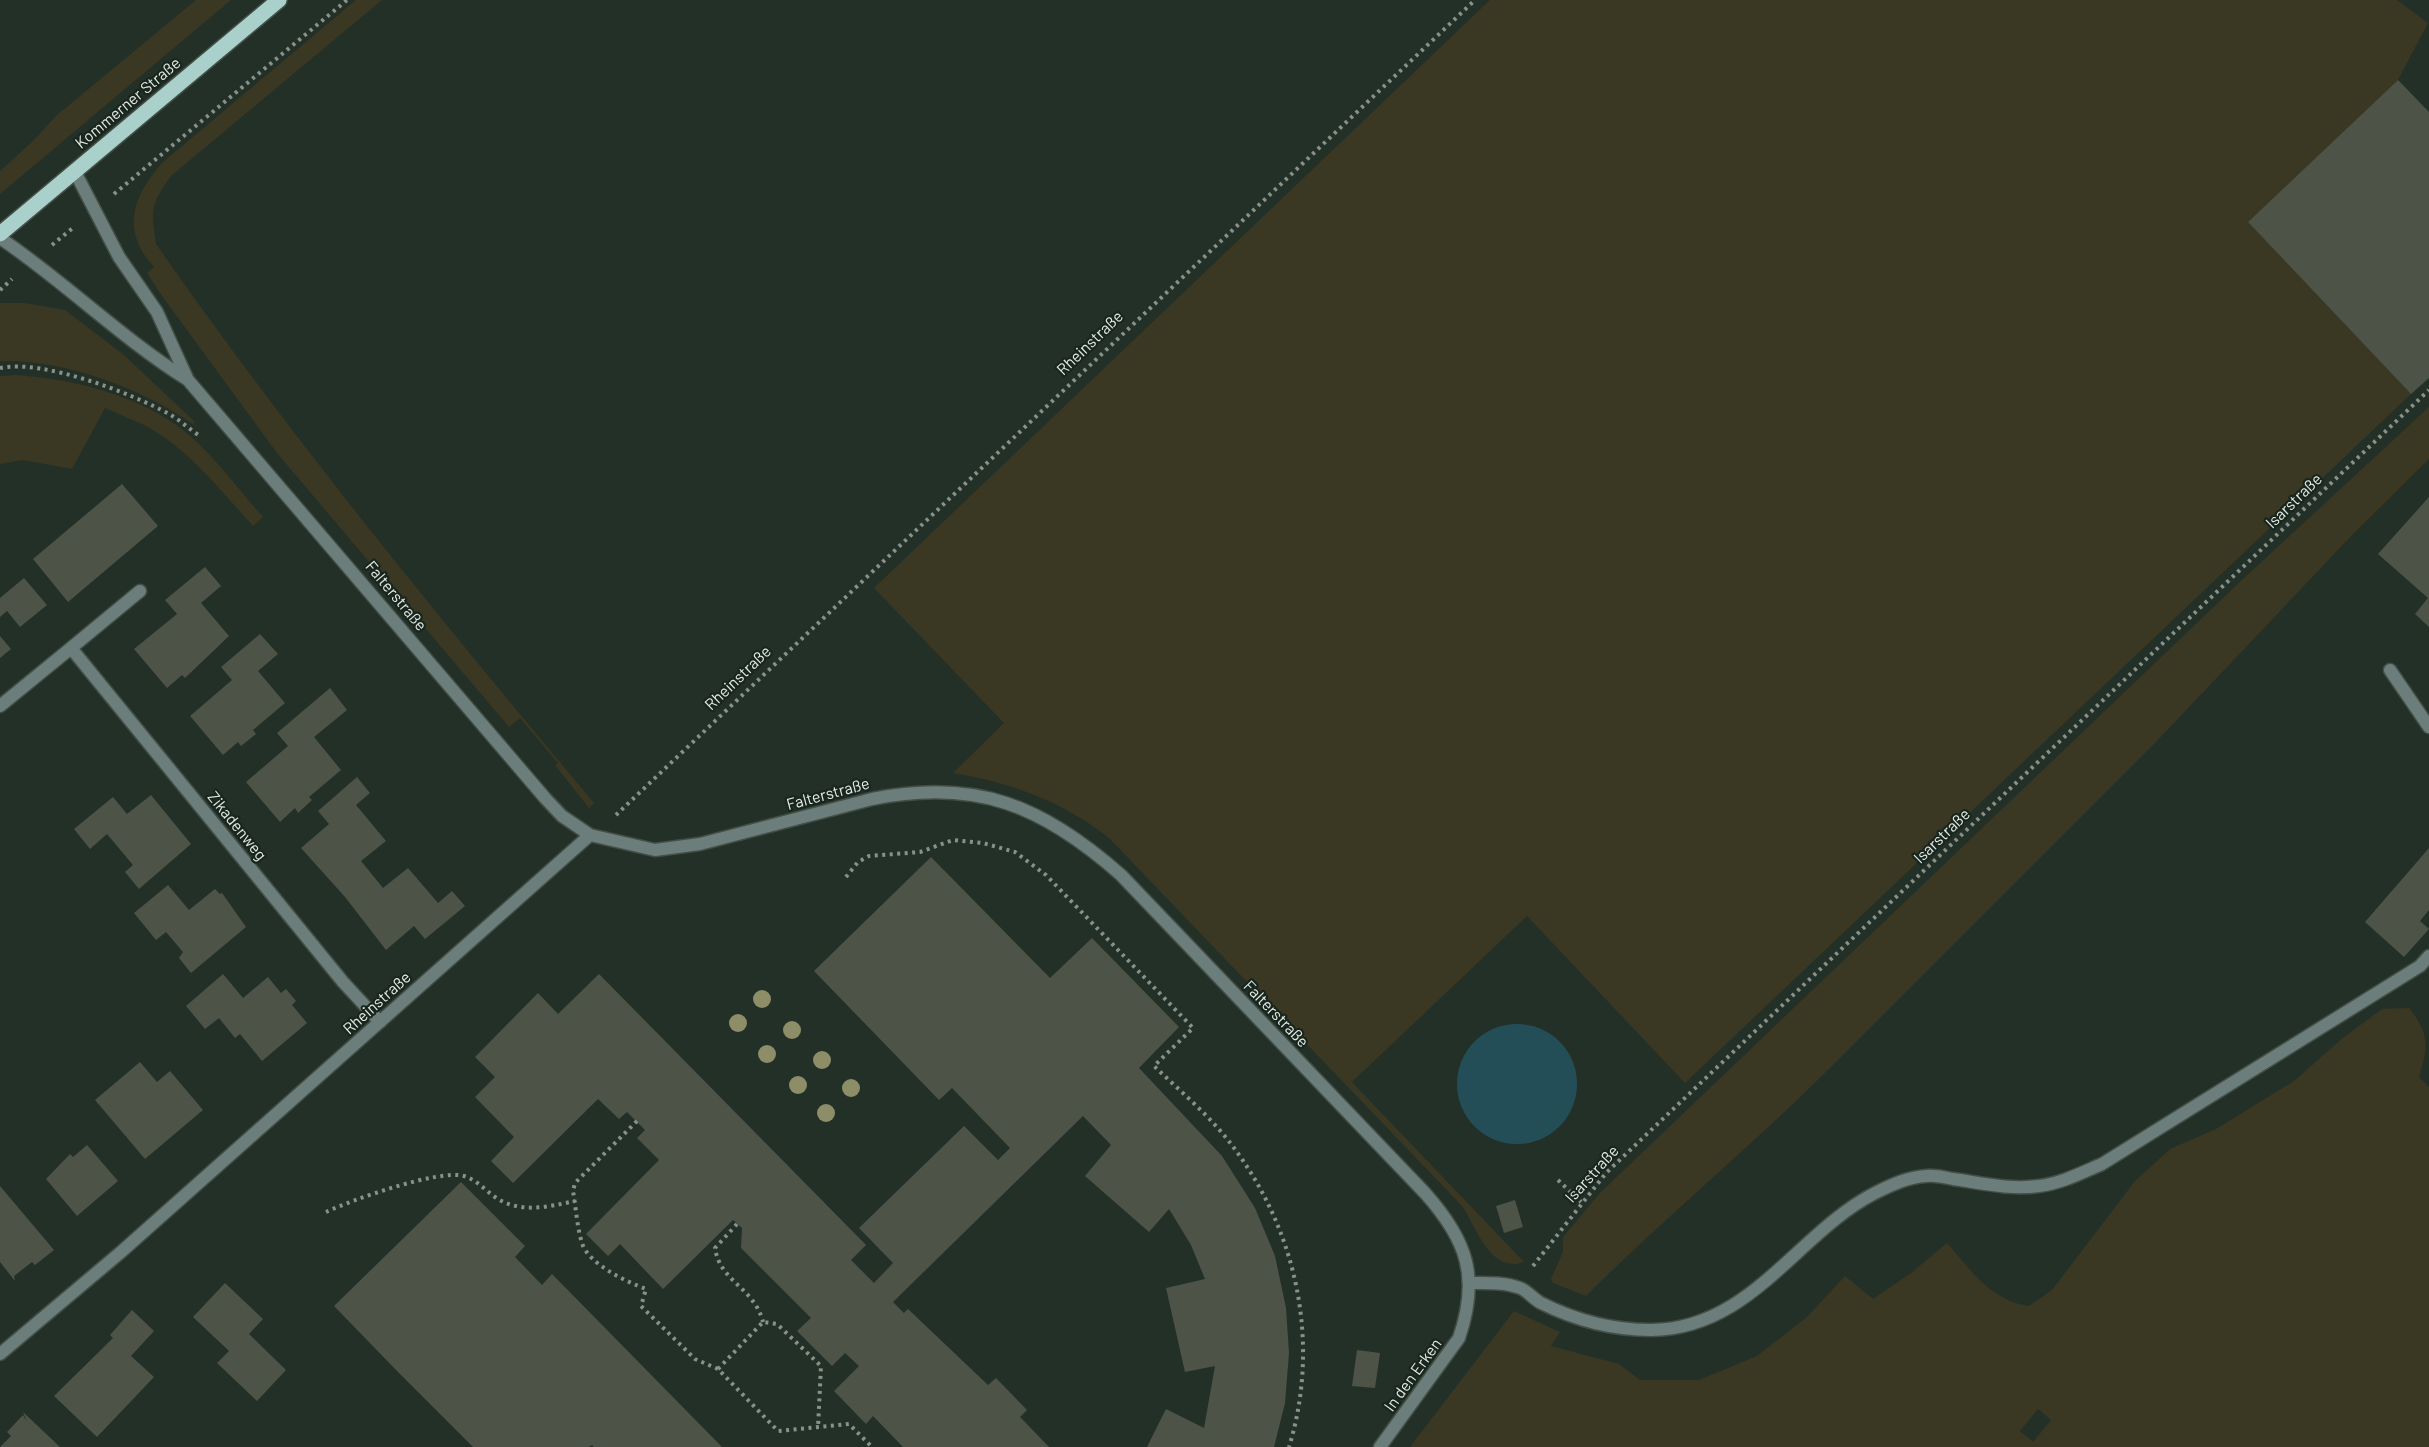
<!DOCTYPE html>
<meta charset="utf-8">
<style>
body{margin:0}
canvas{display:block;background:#233027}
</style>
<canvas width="2429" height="1447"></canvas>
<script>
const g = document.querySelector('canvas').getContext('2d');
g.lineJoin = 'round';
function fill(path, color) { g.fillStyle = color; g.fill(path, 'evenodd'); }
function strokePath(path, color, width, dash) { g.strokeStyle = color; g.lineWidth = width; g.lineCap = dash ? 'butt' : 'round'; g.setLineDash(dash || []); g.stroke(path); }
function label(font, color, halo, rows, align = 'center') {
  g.font = font + ' Barlow,sans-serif'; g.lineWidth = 4.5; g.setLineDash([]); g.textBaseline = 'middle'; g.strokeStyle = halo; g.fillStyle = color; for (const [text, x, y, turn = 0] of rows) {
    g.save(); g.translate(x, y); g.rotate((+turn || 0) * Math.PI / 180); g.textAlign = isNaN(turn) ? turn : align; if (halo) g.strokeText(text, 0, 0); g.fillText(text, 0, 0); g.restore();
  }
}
fill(new Path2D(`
 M 196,0 L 231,0 L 0,194 L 0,171 L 31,143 L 57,115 Z
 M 356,0 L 382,0 L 171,176 C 150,206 151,208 156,244 C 292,439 442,621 594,803 L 589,808 L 555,765 L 558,763 L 520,718 L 509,727 L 277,453 L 162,296 L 147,273 L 154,267 C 120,230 133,195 163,162 Z
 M 1490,0 L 2397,0 L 2428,23 L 2398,80 L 2248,222 L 2411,394 L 1685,1083 L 1527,916 L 1352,1082 L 1524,1262 C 1490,1274 1476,1227 1463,1207 L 1109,838 C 1062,801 1012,783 953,773 L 1004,723 L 874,588 Z
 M 0,303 L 25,303 L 65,310 L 124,355 L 195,422 L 193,424 C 141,388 64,359 0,361 Z
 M 16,375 C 75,379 142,396 188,434 C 216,458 239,490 263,517 L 253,526 C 220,490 188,448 144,425 C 131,419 118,414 105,408 L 72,469 L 23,460 L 0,464 L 0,376 Z
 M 2429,407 L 2429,459 L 2353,534 L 2156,742 L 1831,1067 C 1752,1146 1665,1217 1586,1296 L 1553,1283 L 1551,1279 L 1563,1252 L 1563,1237 L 1601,1192 L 2243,579 Z
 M 2409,1008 C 2429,1033 2429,1046 2419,1077 L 2429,1087 L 2429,1447 L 1410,1447 L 1514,1311 L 1560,1332 L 1551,1346 L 1619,1364 L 1640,1380 L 1699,1380 L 1757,1356 L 1808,1316 L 1845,1276 L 1873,1299 L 1911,1273 L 1947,1243 C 1971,1270 1991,1301 2029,1306 L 2052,1290 L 2135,1181 L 2170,1149 L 2216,1129 L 2294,1081 L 2344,1037 L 2382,1009 ZM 2038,1409 L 2051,1420 L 2033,1442 L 2020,1431 Z`), '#3a3722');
fill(new Path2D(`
 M1457 1084a60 60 0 1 1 120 0a60 60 0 1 1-120 0Z`), '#244e57');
fill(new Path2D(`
 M 2398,80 L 2429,112 L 2429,378 L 2411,394 L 2248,222 Z
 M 122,484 L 158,526 L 68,602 L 33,559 Z
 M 2429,497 L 2429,627 L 2415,614 L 2428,598 L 2378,554 Z
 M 205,567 L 221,586 L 201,603 L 229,636 L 185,678 L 182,675 L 167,688 L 134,649 L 177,614 L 165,600 Z
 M 24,578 L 47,605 L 20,627 L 7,611 L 0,617 L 0,598 Z
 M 260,634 L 278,654 L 258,671 L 285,703 L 253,730 L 256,734 L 241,746 L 238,742 L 223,755 L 190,716 L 232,680 L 221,667 Z
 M 0,636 L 11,649 L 0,658 Z
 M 330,688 L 347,710 L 314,737 L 341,770 L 309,797 L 312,800 L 298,813 L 295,808 L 280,822 L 246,782 L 288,746 L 277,733 Z
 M 357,777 L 370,793 L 356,805 L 386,841 L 361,861 L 383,888 L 408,868 L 438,903 L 452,891 L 465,906 L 425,939 L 414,926 L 386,950 L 345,897 L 301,848 L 329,824 L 318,811 Z
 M 151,795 L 191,844 L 139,889 L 125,872 L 133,865 L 107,834 L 90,849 L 74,829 L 113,797 L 127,814 Z
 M 2429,848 L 2429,910 L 2420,921 L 2429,929 L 2404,957 L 2365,922 Z
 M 931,857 L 1050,978 L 1092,938 L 1179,1027 L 1139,1068 L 1222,1156 L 1255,1208 L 1275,1256 L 1286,1308 L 1289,1353 L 1285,1403 L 1274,1447 L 1147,1447 L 1166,1409 L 1204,1428 L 1215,1366 L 1185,1372 L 1166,1288 L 1205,1279 L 1191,1245 L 1169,1209 L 1149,1232 L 1085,1176 L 1111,1145 L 1083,1116 L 893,1302 L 904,1313 L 908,1309 L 988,1385 L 996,1378 L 1027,1410 L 1020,1417 L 1049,1447 L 903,1447 L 873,1416 L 866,1424 L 834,1391 L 859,1366 L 845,1353 L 832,1366 L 797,1331 L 811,1318 L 741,1248 L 742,1228 L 733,1220 L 663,1289 L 620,1244 L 608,1256 L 586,1234 L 659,1160 L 637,1138 L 645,1130 L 627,1112 L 619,1119 L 598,1099 L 513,1183 L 491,1161 L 514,1137 L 475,1097 L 495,1077 L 475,1057 L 538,993 L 558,1014 L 599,974 L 866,1245 L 851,1260 L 874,1283 L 893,1263 L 859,1228 L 964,1126 L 998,1160 L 1010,1148 L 952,1088 L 939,1100 L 814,971 Z
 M 168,885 L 189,910 L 215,889 L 220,894 L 222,893 L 246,927 L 191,973 L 179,958 L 183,952 L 166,932 L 156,940 L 134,913 Z
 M 223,974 L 243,998 L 268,977 L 281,993 L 286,989 L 296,1001 L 292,1005 L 307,1023 L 262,1061 L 240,1034 L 235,1038 L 219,1018 L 205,1029 L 186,1006 Z
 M 140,1062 L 157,1082 L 170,1071 L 203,1110 L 145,1159 L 95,1100 Z
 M 87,1145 L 118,1181 L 77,1216 L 46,1179 L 70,1154 L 73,1157 Z
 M 461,1182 L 525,1246 L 515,1257 L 542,1285 L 552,1274 L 722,1447 L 594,1447 L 592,1445 L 589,1447 L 473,1447 L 398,1372 L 334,1306 Z
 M 0,1186 L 54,1250 L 35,1265 L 32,1262 L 14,1276 L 15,1281 L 0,1262 Z
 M 1515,1200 L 1523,1227 L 1504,1233 L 1496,1206 Z
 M 225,1283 L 263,1319 L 249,1334 L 286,1370 L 257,1401 L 217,1363 L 229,1351 L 193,1317 Z
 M 132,1310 L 154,1331 L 131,1356 L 154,1377 L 97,1437 L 54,1396 L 113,1338 L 110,1335 Z
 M 1357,1350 L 1380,1353 L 1375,1388 L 1352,1386 Z
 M 23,1412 L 60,1447 L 0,1447 L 11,1436 L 7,1432 L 23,1415 L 27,1422 Z`), '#4d5346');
const lane = new Path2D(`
 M 2390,670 L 2429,727
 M 1470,1283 C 1486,1283 1504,1282 1520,1288 C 1528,1291 1533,1299 1541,1303 C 1575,1320 1613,1330 1651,1330 C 1751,1329 1797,1233 1875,1193 C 1891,1185 1908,1177 1926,1176 C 1934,1175 1944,1177 1953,1179 C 1981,1183 2010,1190 2039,1186 C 2062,1183 2081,1173 2102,1164 L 2420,966 L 2429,956`);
const street = new Path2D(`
 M 74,170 L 119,257 L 157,312 L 187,378
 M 0,238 C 65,282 121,338 188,380 L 545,798 L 562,816 L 590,835 L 655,850 L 700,844 L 872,799 C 977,778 1043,806 1121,875 L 1425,1193 C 1467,1240 1480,1277 1459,1338 L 1380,1447
 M 71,648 L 140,591
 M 0,706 L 71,648 L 343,982 L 380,1022
 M 0,1354 L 121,1252 L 590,835`);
const primary = new Path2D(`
 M 0,234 L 279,0`);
strokePath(lane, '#424e46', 15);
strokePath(street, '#424e46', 15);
strokePath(primary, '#424e46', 18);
strokePath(new Path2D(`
 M 114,194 L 347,0
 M 52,245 L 74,227
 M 0,290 L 12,279
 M 0,368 C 43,359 131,393 169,414 C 180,420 189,429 200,436
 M 616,815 L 1475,0
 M 846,877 L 858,862 L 869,856 L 920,852 L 953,840 L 983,843 L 1015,852 L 1046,875 L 1193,1028 L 1154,1066 C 1180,1091 1209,1115 1231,1144 C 1297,1230 1321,1343 1289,1447
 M 637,1121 L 575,1183 L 573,1191 C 576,1208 577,1227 582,1243 C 588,1264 627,1282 646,1289 L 641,1306 L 695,1359 L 718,1369 L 778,1431 L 849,1424 L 872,1447
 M 1558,1180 L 1581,1202
 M 326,1212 C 352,1200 438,1169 464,1176 C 477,1180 485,1190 495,1197 C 520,1214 547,1207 575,1201
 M 737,1224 L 715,1248 C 720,1282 754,1287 763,1322
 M 1533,1266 L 1606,1173 L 2429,390
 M 718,1369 L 763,1322 L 777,1324 L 821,1366 L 818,1428`), '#88928b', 4, [3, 4.5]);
strokePath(lane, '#6b7e7b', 12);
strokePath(street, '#6b7e7b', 12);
strokePath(primary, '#aad0cb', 15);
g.fillStyle = '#8d8e68';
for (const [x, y] of [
 [762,999],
 [738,1023],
 [792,1030],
 [767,1054],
 [822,1060],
 [798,1085],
 [851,1088],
 [826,1113]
]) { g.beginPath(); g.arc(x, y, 9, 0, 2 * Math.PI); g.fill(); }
label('16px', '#e4ece7', '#19261e', [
 ["Kommerner Straße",128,103,-40],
 ["Rheinstraße",1090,343,-44],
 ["Isarstraße",2294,501,-44],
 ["Falterstraße",396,596,50],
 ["Rheinstraße",738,678,-44],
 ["Falterstraße",828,794,-15],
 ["Zikadenweg",237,826,51],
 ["Isarstraße",1942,836,-44],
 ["Rheinstraße",377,1003,-42],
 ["Falterstraße",1276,1014,46],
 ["Isarstraße",1592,1174,-48],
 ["In den Erken",1413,1375,-54]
]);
</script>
